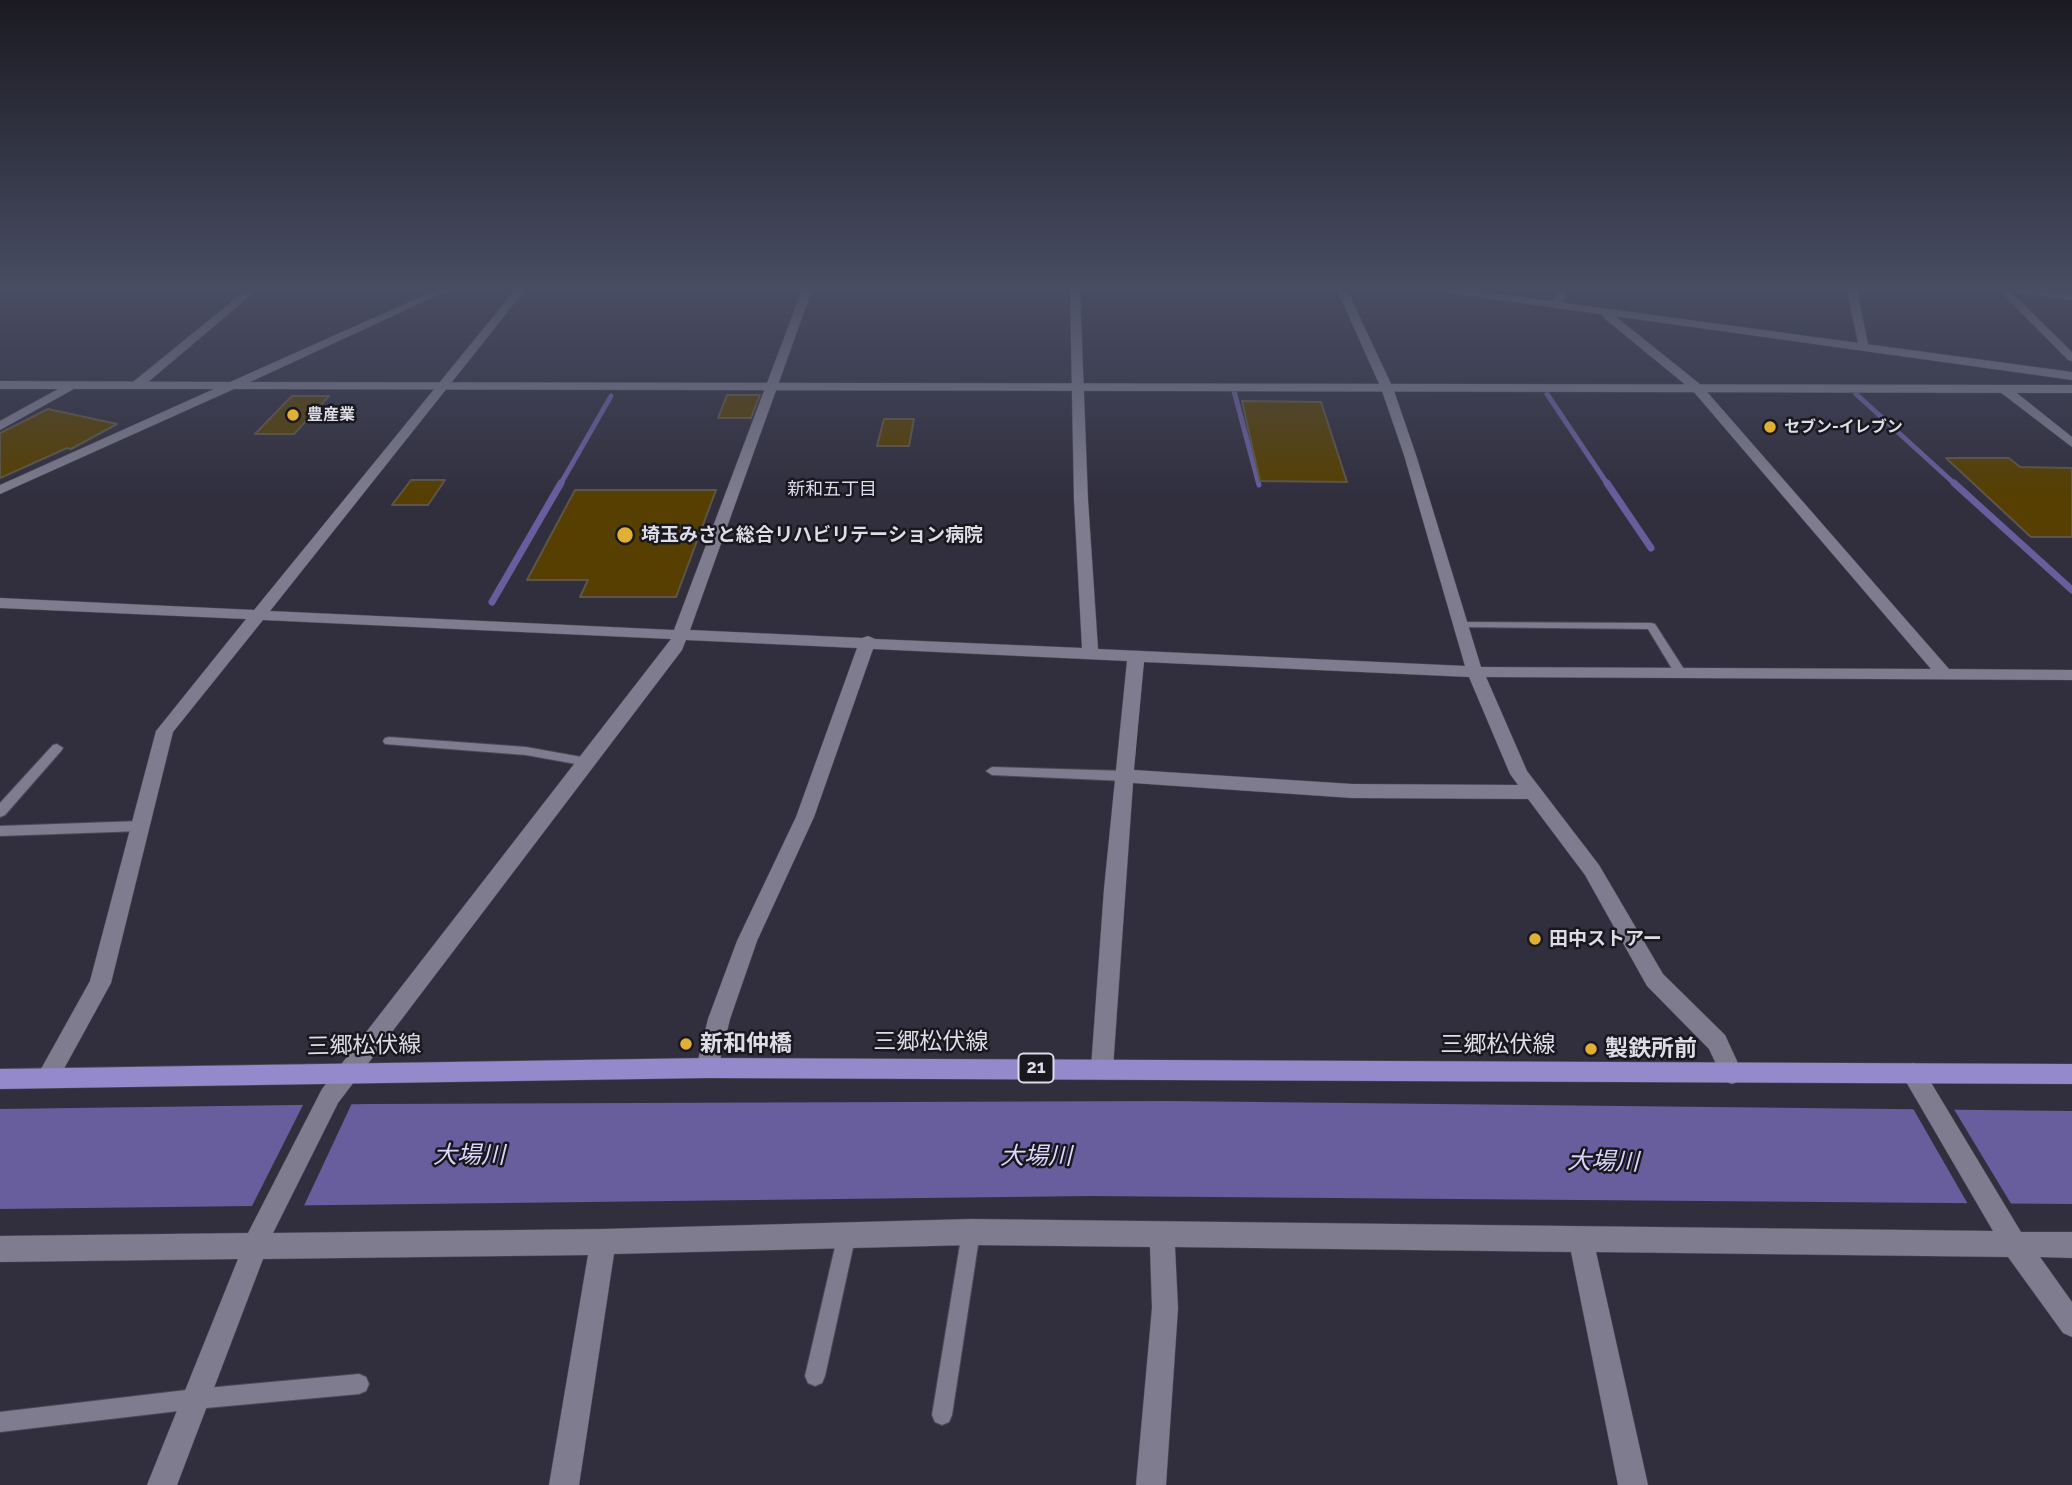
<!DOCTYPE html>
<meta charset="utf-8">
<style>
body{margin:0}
canvas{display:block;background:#312f3e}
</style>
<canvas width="2072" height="1485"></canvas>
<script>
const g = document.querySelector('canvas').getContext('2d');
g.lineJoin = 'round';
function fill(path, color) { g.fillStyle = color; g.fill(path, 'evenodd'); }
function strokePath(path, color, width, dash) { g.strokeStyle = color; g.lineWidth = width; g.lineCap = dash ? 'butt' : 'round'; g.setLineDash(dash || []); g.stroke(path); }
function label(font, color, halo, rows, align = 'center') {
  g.font = font + ' Raleway,"Noto Sans JP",sans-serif'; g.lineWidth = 5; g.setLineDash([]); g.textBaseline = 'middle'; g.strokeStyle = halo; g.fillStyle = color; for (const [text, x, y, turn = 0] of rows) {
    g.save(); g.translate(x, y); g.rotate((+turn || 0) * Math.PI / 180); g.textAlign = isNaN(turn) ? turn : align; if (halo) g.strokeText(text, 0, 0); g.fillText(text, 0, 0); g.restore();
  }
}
fill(new Path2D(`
 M 1168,1101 L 2072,1111 L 2072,1204 L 1090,1196 L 0,1209 L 0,1109 L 372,1104 Z`), '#685d9d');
fill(new Path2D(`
 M 305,1101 L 353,1101 L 302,1210 L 250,1210 Z
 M 1911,1105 L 1952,1106 L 2013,1207 L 1969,1206 Z`), '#312f3e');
strokePath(new Path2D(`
 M 1234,391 L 1259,485
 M 1547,394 L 1608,485
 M 1856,394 L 1956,485
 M 560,485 L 611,396`), '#685d9d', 5);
strokePath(new Path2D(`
 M 1607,483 L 1651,548
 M 1954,483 L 2072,590
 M 492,602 L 561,483`), '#685d9d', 7);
fill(new Path2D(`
 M 2059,290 L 2072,290 L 2072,295 L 2061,294 Z`), '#685d9d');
const building = new Path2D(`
 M 727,395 L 760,395 L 751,418 L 718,418 Z
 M 292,396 L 329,396 L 294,434 L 255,434 Z
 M 1242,401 L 1321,402 L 1347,482 L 1260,481 Z
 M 48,409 L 117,424 L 71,449 L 67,448 L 0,478 L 0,433 Z
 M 884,419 L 914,419 L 909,446 L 877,446 Z
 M 1946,458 L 2009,458 L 2020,467 L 2072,468 L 2072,537 L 2031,537 Z
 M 411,480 L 445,480 L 428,505 L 392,505 Z
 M 575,490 L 716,490 L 676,597 L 580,597 L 588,580 L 527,580 Z`);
fill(building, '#563f00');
strokePath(building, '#5e5645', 2);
const lane = new Path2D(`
 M 1459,622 L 1651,623 L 1655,624 L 1687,674 L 1685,677 L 1677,677 L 1648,629 L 1455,627 L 1454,625 Z
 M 389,737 L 526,747 L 587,758 L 593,762 L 587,766 L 526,755 L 385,744 L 383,741 L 385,738 Z
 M 57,744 L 63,748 L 61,751 L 5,815 L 0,817 L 0,803 L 53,745 Z
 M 992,767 L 1126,771 L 1132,776 L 1126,781 L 992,775 L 986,771 Z
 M 141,821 L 146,823 L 148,826 L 146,829 L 141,831 L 0,836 L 0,826 Z
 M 971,1223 L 977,1226 L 980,1232 L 952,1415 L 949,1422 L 942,1425 L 935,1422 L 932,1415 L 962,1232 L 965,1226 Z
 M 847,1225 L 853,1228 L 856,1234 L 825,1376 L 822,1383 L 815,1386 L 808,1383 L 805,1376 L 838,1234 L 841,1228 Z
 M 359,1374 L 366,1377 L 369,1384 L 366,1391 L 359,1394 L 195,1409 L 0,1432 L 0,1412 L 195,1389 Z`);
const street = new Path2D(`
 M 246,290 L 257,290 L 141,388 L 133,388 L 133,382 Z
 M 515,290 L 525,290 L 270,611 L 674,630 L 802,290 L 812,290 L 690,630 L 862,638 L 868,636 L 875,639 L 1082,648 L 1074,500 L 1070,290 L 1080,290 L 1088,500 L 1098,649 L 1465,666 L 1404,455 L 1381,388 L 1337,290 L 1347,290 L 1393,388 L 1416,455 L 1481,667 L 1931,669 L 1693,391 L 1604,318 L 1600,311 L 1605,308 L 1701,385 L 1949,669 L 2072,670 L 2072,680 L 1486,677 L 1527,771 L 1599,865 L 1663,974 L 1725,1035 L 1743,1074 L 1740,1081 L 1732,1084 L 1724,1081 L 1709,1049 L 1647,986 L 1585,875 L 1528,799 L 1352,798 L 1133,783 L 1113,1068 L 1110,1075 L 1102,1078 L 1094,1075 L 1091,1068 L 1104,889 L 1127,661 L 873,649 L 814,817 L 757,941 L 730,1019 L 718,1068 L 715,1075 L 707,1078 L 699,1075 L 696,1068 L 708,1019 L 737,941 L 796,817 L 857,648 L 686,640 L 682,650 L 338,1103 L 273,1233 L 603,1229 L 971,1219 L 1993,1231 L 1905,1080 L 1902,1073 L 1905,1066 L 1913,1063 L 1921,1066 L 2021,1232 L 2072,1232 L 2072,1258 L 2040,1257 L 2072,1302 L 2072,1337 L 2063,1333 L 2008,1257 L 1596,1252 L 1648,1485 L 1618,1485 L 1571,1252 L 1175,1247 L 1178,1308 L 1166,1485 L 1136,1485 L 1152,1308 L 1150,1247 L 971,1245 L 614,1254 L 579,1485 L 549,1485 L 588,1255 L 263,1259 L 177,1485 L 147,1485 L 238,1259 L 0,1262 L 0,1236 L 248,1233 L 322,1089 L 671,639 L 263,620 L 173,732 L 111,983 L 55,1085 L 47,1088 L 39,1085 L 36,1078 L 90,981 L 156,731 L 246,619 L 0,608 L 0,598 L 254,610 ZM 1144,662 L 1469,677 L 1510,774 L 1518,785 L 1352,784 L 1134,770 Z
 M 1557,290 L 1567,290 L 1563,304 L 1558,307 L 1553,304 Z
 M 1847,290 L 1857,290 L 1869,349 L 1859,347 Z
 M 1999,290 L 2009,290 L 2072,352 L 2072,361 L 2068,360 Z
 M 2015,290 L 2040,290 L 2072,294 L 2072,300 L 2020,293 Z
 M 71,382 L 81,385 L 0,430 L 0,421 Z
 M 2000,386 L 2008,386 L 2072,437 L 2072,447 L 2000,392 Z`);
const secondary = new Path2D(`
 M 436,290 L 449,290 L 250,382 L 2072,385 L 2072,393 L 234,389 L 0,494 L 0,485 L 214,389 L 0,389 L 0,381 L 230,382 Z
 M 1444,290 L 1469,290 L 2072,372 L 2072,380 L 1449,293 Z`);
const primary = new Path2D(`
 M 707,1058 L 2072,1064 L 2072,1084 L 707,1078 L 0,1089 L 0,1069 Z`);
strokePath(lane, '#4c4a57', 2);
strokePath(street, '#4c4a57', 1);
strokePath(secondary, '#4c4a57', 1);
strokePath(primary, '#4c4a57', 1);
fill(lane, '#7e7c8e');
fill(street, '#7e7c8e');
fill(secondary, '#7e7c8e');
fill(primary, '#9489ca');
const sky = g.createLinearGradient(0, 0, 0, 497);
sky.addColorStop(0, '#1b1a22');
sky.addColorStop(0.58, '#484d63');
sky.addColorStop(1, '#484d6300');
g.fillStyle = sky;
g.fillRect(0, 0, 2072, 497);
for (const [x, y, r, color] of [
 [293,415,7,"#e1af34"],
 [1770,427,7,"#e1af34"],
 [625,535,9,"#e1af34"],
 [1535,939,7,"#e1af34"],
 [686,1044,7,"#e1af34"],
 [1591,1049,7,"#e1af34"]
]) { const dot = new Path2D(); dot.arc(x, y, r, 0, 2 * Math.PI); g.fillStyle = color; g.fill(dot); strokePath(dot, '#19181f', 2.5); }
label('bold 16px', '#dddce7', '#19181f', [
 ["豊産業",307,415],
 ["セブン-イレブン",1784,427]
], 'left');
label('18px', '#dddbf0', '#19181f', [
 ["新和五丁目",832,490]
]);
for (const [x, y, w] of [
 [1036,1068,35]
]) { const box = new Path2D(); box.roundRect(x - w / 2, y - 14.5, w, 29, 5); g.fillStyle = '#19181f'; g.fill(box); strokePath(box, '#dddce7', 2); }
label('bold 18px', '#dddce7', null, [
 ["21",1036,1068]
]);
label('bold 19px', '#dddce7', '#19181f', [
 ["埼玉みさと総合リハビリテーション病院",641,535],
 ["田中ストアー",1549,939]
], 'left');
label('23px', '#dddce7', '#19181f', [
 ["三郷松伏線",931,1042],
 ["三郷松伏線",1498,1045],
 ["三郷松伏線",364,1046,-1]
]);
label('bold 23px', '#dddce7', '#19181f', [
 ["新和仲橋",700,1044],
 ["製鉄所前",1605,1049]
], 'left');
label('italic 24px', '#dad6fc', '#19181f', [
 ["大場川",469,1156],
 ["大場川",1036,1157],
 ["大場川",1603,1162,1]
]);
</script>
